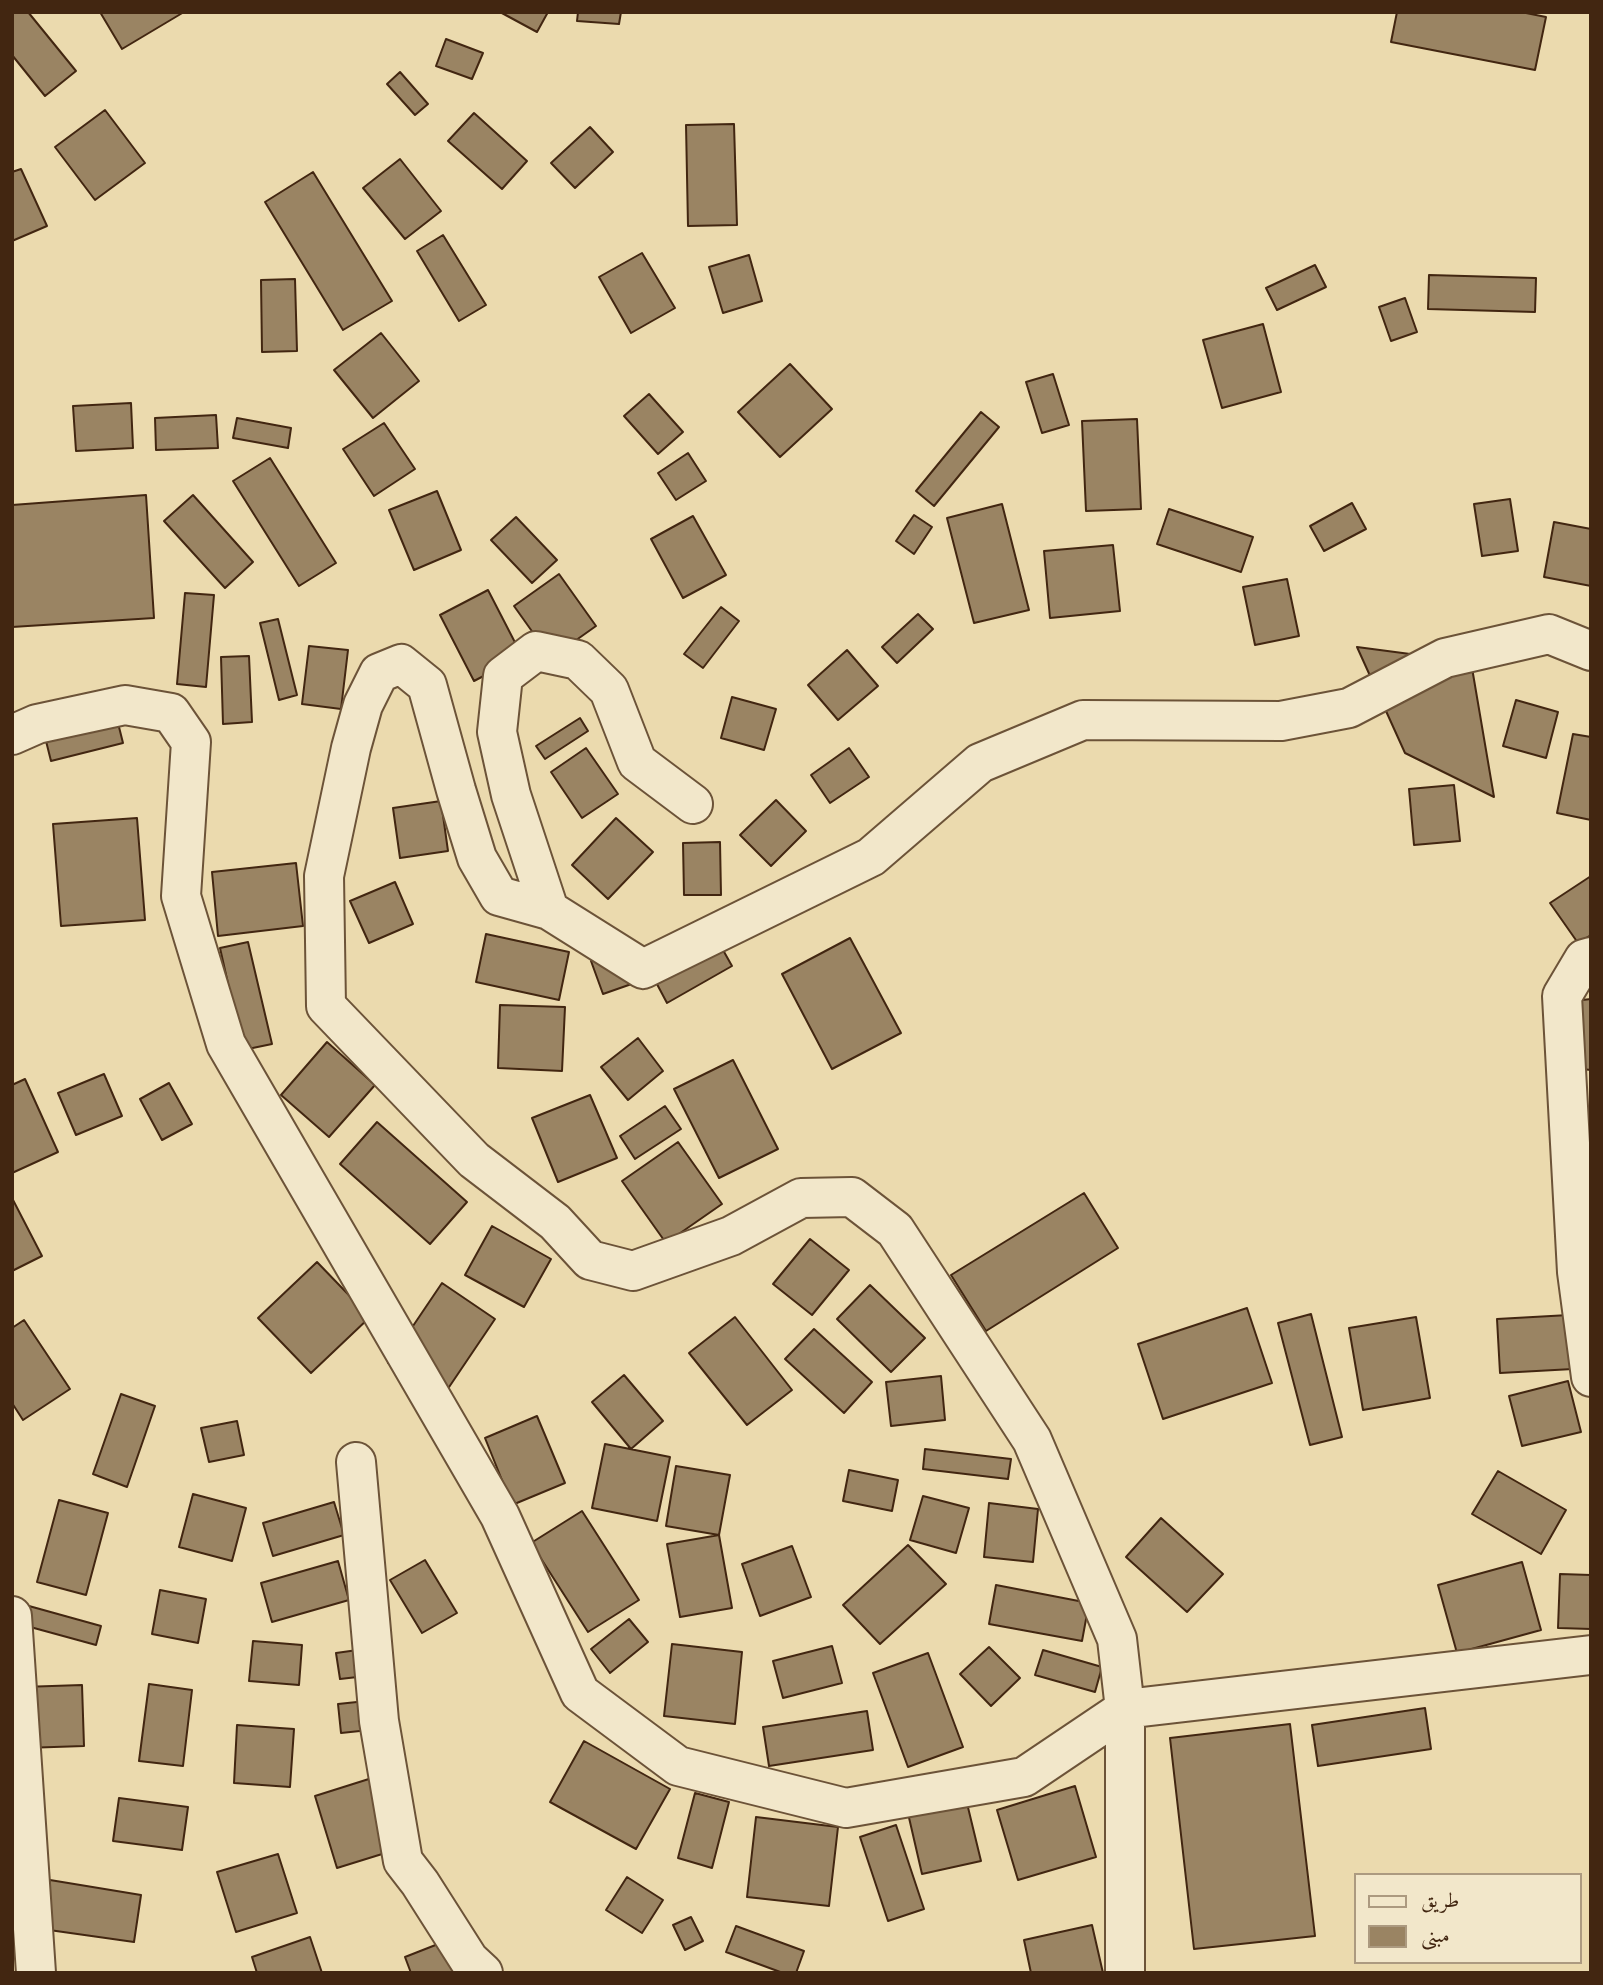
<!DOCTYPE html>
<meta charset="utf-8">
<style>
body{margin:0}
#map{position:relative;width:1603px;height:1985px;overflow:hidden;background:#ebdaae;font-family:"Gentium Book Plus",Amiri,serif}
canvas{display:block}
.frame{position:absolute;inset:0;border:14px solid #422611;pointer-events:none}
.legend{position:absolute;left:1354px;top:1873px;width:228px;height:91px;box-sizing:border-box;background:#f2e7ca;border:2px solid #ac9a80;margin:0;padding:9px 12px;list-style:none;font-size:21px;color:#422611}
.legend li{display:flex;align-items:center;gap:14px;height:35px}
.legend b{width:35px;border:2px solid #ac9a80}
</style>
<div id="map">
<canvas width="1603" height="1985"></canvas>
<div class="frame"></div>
<ul class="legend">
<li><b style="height:9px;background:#f2e7ca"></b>طريق</li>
<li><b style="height:19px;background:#9a8463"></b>مبنى</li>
</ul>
</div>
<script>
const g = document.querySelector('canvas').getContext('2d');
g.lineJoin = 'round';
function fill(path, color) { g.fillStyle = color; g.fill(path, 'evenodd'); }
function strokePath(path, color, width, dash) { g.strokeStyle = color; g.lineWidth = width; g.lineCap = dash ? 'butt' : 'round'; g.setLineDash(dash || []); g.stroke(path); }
const building = new Path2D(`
 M 12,12 L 28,12 L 76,71 L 45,96 L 12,55 Z
 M 100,12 L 184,12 L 122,49 Z
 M 500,12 L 548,12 L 537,32 Z
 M 578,12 L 621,12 L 619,24 L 577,21 Z
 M 1397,12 L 1521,12 L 1546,17 L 1535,70 L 1391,42 Z
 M 446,39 L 483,53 L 472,79 L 436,66 Z
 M 400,72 L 428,104 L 415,115 L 387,84 Z
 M 105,110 L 145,163 L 95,200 L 55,147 Z
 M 474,113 L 527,161 L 502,189 L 448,141 Z
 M 734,124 L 737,225 L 688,226 L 686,125 Z
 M 590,127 L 613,152 L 575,188 L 551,163 Z
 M 400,159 L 441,211 L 405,239 L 363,188 Z
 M 21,169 L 47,226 L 12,241 L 12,172 Z
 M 313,172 L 392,301 L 343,330 L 265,202 Z
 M 443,235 L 486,305 L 459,321 L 417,251 Z
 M 642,253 L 675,308 L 631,333 L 599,277 Z
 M 749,255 L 762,301 L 723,313 L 709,267 Z
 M 1315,265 L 1326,287 L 1277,310 L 1266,288 Z
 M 1429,275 L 1536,278 L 1535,312 L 1428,309 Z
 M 295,279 L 297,351 L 262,352 L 261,280 Z
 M 1405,298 L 1417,332 L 1391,341 L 1379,307 Z
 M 1263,324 L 1281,392 L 1222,408 L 1203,340 Z
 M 381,333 L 419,381 L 373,418 L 334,370 Z
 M 790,364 L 832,409 L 780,457 L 738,412 Z
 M 1053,374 L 1069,425 L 1042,433 L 1026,382 Z
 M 649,394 L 683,432 L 658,454 L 624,416 Z
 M 131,403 L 133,448 L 76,451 L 73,406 Z
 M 981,412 L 999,427 L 934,506 L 916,491 Z
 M 216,415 L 218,448 L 156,450 L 155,418 Z
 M 237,418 L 291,428 L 288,448 L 233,438 Z
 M 1137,419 L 1141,509 L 1086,511 L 1082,421 Z
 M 384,423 L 415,469 L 374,496 L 343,449 Z
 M 688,453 L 706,481 L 676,500 L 658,473 Z
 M 270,458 L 336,563 L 299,586 L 233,481 Z
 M 437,491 L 461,550 L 414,570 L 389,510 Z
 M 146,495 L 154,618 L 12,627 L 12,505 Z
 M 193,495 L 253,562 L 225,588 L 164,521 Z
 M 1510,499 L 1518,551 L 1482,556 L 1474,504 Z
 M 1352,503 L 1366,529 L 1324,551 L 1310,526 Z
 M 1002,504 L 1029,610 L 974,623 L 947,518 Z
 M 1169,509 L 1253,537 L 1241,572 L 1157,544 Z
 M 914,515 L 932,527 L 914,554 L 896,541 Z
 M 693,516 L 726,575 L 683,598 L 651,539 Z
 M 516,517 L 557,560 L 532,583 L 491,540 Z
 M 1554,522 L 1591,529 L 1591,586 L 1544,577 Z
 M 1113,545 L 1120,611 L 1050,618 L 1044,551 Z
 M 559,574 L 596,626 L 551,658 L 514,606 Z
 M 1287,579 L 1299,636 L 1255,645 L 1243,587 Z
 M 488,590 L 522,656 L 474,681 L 440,615 Z
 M 185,593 L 214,595 L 206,687 L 177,684 Z
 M 721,607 L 739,621 L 703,668 L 684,654 Z
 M 918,614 L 933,629 L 897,663 L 882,647 Z
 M 278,619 L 297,695 L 279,700 L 260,623 Z
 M 309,646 L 348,650 L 341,709 L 302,704 Z
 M 1357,647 L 1471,662 L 1494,797 L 1405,753 Z
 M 847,650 L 878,686 L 838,720 L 808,685 Z
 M 249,656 L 252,722 L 223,724 L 221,657 Z
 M 111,695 L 123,743 L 51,761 L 39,713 Z
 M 732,697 L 776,709 L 764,750 L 721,738 Z
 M 1516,700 L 1558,712 L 1546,758 L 1503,746 Z
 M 580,718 L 588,731 L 545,759 L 536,746 Z
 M 1573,734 L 1591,737 L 1591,820 L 1557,813 Z
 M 586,748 L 618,794 L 582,818 L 551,772 Z
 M 849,748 L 869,777 L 830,803 L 811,775 Z
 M 1454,785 L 1460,841 L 1414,845 L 1409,789 Z
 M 776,800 L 806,831 L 771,866 L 740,835 Z
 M 441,801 L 448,851 L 400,858 L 393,808 Z
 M 137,818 L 145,920 L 61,926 L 53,824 Z
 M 616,818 L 653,852 L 608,899 L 572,865 Z
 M 720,842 L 721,895 L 684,895 L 683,843 Z
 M 296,863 L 303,926 L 218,936 L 212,872 Z
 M 1591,876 L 1591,935 L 1578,943 L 1550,903 Z
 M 395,882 L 413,924 L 369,943 L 350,901 Z
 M 486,934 L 569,952 L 559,1000 L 476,982 Z
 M 714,934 L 732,966 L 667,1003 L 650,971 Z
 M 850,938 L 901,1033 L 832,1069 L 782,974 Z
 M 248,942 L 272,1044 L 243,1050 L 220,948 Z
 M 631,947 L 643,980 L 603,994 L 591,961 Z
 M 1591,999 L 1591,1070 L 1572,1068 L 1573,1001 Z
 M 500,1005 L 565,1007 L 562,1071 L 498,1068 Z
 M 638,1038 L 663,1071 L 628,1100 L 601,1067 Z
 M 327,1042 L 375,1085 L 329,1137 L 281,1095 Z
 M 733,1060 L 778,1149 L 719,1178 L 674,1089 Z
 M 104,1074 L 122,1116 L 76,1135 L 58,1093 Z
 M 25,1079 L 58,1152 L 12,1173 L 12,1085 Z
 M 169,1083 L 192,1124 L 162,1140 L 140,1099 Z
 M 590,1095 L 617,1158 L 558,1182 L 532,1118 Z
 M 665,1106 L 681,1129 L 635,1159 L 620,1136 Z
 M 377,1122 L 467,1202 L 430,1244 L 340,1164 Z
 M 678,1142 L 722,1204 L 666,1243 L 622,1181 Z
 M 1084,1193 L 1118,1248 L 986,1331 L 951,1275 Z
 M 12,1198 L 42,1256 L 12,1271 Z
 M 492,1226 L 551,1259 L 524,1307 L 465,1275 Z
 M 810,1239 L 849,1270 L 812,1315 L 773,1284 Z
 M 317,1262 L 370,1317 L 311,1373 L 258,1318 Z
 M 442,1283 L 495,1319 L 441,1399 L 388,1363 Z
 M 870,1285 L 925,1338 L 891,1372 L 837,1319 Z
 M 1247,1308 L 1272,1383 L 1163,1419 L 1138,1344 Z
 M 1311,1314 L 1342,1437 L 1310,1445 L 1278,1323 Z
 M 1569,1315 L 1573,1369 L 1500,1373 L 1497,1319 Z
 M 735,1317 L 792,1390 L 747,1425 L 689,1353 Z
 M 1416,1317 L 1430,1398 L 1363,1410 L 1349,1328 Z
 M 24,1320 L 70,1389 L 23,1420 L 12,1403 L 12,1328 Z
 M 814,1329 L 872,1382 L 844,1413 L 785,1359 Z
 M 624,1375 L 663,1421 L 631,1449 L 592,1402 Z
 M 941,1376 L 945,1420 L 891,1426 L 886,1382 Z
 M 1568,1381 L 1581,1432 L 1522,1446 L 1509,1396 Z
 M 121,1394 L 155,1406 L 127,1487 L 93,1474 Z
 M 537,1416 L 565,1483 L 512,1505 L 485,1438 Z
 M 237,1421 L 244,1455 L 209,1462 L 201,1428 Z
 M 605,1444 L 670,1457 L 657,1521 L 592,1508 Z
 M 925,1449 L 1011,1459 L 1008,1479 L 923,1469 Z
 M 676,1466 L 730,1475 L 719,1535 L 666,1526 Z
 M 849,1470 L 898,1480 L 892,1511 L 843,1501 Z
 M 1498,1471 L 1566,1510 L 1541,1554 L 1472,1514 Z
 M 193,1494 L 246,1508 L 232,1561 L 179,1547 Z
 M 923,1496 L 969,1508 L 956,1553 L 910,1540 Z
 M 59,1500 L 108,1513 L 86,1595 L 37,1582 Z
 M 334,1502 L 344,1535 L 273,1556 L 263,1523 Z
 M 989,1503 L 1038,1509 L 1033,1562 L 984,1557 Z
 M 582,1511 L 639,1600 L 588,1632 L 531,1543 Z
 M 1161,1518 L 1223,1574 L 1187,1612 L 1126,1557 Z
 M 719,1535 L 732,1608 L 680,1617 L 667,1544 Z
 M 908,1545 L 946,1584 L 880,1644 L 843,1605 Z
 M 792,1546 L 811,1597 L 760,1616 L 742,1564 Z
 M 425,1560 L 457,1613 L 422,1633 L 390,1580 Z
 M 338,1561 L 349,1600 L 272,1622 L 261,1583 Z
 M 1522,1562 L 1541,1630 L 1457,1653 L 1438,1585 Z
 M 1560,1574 L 1591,1575 L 1591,1629 L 1558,1628 Z
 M 996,1585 L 1089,1603 L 1082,1641 L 989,1624 Z
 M 160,1590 L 206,1599 L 198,1643 L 152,1634 Z
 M 29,1606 L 101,1626 L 96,1645 L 23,1625 Z
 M 629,1619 L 648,1642 L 610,1673 L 591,1649 Z
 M 253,1641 L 302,1645 L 299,1685 L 249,1681 Z
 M 672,1644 L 742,1652 L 735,1724 L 664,1716 Z
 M 832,1646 L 842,1683 L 783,1698 L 773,1661 Z
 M 989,1647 L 1020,1678 L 991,1706 L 960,1674 Z
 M 372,1648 L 375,1675 L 340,1679 L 336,1653 Z
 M 1043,1650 L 1102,1667 L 1095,1692 L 1035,1675 Z
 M 928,1653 L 963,1747 L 908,1767 L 873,1673 Z
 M 149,1684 L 192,1690 L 183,1766 L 139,1761 Z
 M 82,1685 L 84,1746 L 24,1748 L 22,1687 Z
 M 376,1700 L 379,1729 L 341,1733 L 338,1704 Z
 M 1425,1708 L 1431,1749 L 1318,1766 L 1312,1725 Z
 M 867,1711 L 873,1750 L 769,1766 L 763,1727 Z
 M 1290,1724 L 1315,1936 L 1194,1949 L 1170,1738 Z
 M 237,1725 L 294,1729 L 290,1787 L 234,1783 Z
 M 584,1741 L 670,1789 L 636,1849 L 550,1802 Z
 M 372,1778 L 395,1850 L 337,1868 L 315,1796 Z
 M 1075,1786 L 1096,1857 L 1018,1880 L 997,1810 Z
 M 695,1793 L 729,1802 L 712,1868 L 678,1858 Z
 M 965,1795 L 981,1861 L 922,1874 L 907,1809 Z
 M 119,1798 L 188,1807 L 182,1850 L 113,1841 Z
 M 756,1817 L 838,1827 L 829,1906 L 747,1897 Z
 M 896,1825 L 924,1909 L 888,1921 L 860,1837 Z
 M 278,1854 L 297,1913 L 236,1932 L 217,1872 Z
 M 627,1877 L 663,1900 L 642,1933 L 606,1910 Z
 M 50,1880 L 141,1895 L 134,1942 L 42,1929 Z
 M 691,1917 L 703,1941 L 685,1950 L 673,1925 Z
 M 1092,1925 L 1103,1973 L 1031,1973 L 1024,1940 Z
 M 736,1926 L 804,1951 L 796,1973 L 783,1973 L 726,1952 Z
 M 461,1935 L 477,1973 L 411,1973 L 405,1957 Z
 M 310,1937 L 322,1973 L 257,1973 L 252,1957 Z`);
fill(building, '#9a8463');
strokePath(building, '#422611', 2);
const minor = new Path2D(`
 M 12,735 L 37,724 L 125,705 L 171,713 L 191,742 L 181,896 L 226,1044 L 500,1516 L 580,1693 L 678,1766 L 846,1808 L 1024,1777 L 1125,1709 L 1591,1655
 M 549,910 L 511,795 L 497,732 L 503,676 L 536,651 L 578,660 L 609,690 L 637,762 L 693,804
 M 1591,957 L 1584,959 L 1562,996 L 1577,1272 L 1591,1377
 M 356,1462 L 379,1721 L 403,1861 L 420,1883 L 469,1960 L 483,1973
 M 12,1616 L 36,1973
 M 1125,1973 L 1125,1709 L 1117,1639 L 1032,1440 L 895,1230 L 852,1197 L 801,1198 L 731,1236 L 633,1271 L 590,1260 L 555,1222 L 474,1160 L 326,1006 L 324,876 L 351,748 L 363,705 L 379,673 L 401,664 L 427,685 L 456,790 L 477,858 L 499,896 L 549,910 L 643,969 L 871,857 L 980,763 L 1083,720 L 1281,721 L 1349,708 L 1445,658 L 1549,634 L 1591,651`);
strokePath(minor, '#6c5338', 42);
strokePath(minor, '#f2e7ca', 38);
</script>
